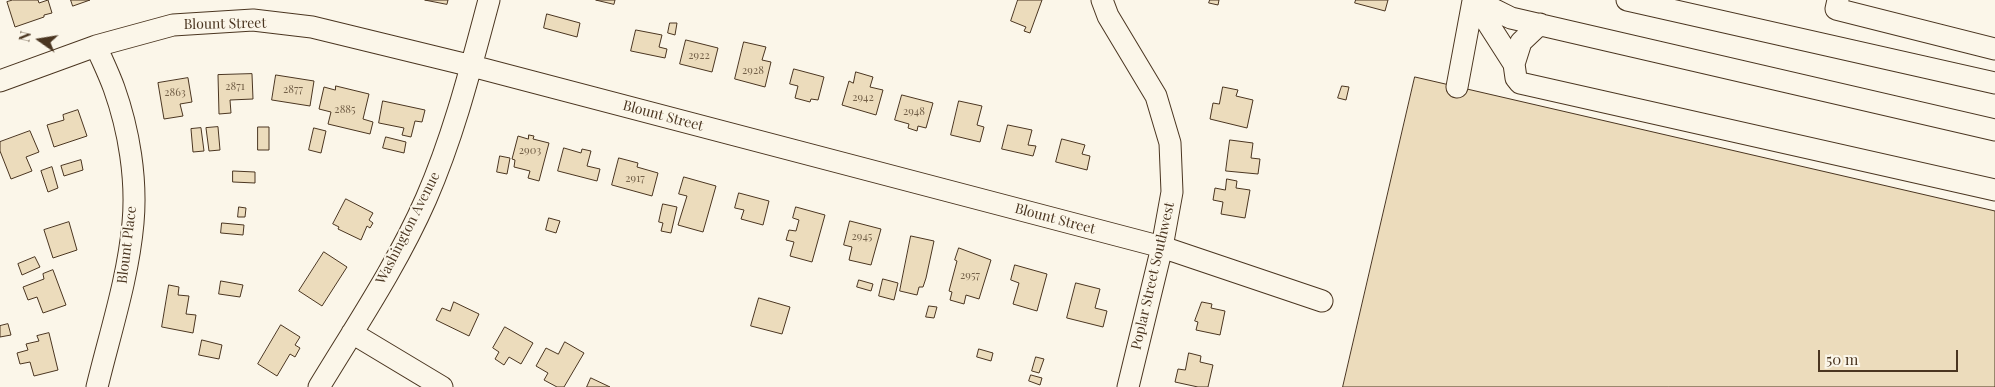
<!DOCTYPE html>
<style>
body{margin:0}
#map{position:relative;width:1995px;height:387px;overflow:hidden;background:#fbf6e9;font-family:"Playfair Display",serif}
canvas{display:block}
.north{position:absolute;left:15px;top:15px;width:50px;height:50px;-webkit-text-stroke:4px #fbf6e9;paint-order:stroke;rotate:283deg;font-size:14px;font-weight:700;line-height:20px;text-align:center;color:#4a3520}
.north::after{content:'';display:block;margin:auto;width:18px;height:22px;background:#4a3520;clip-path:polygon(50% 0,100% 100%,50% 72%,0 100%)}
.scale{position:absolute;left:1818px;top:350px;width:140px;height:22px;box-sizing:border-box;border:2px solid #4a3520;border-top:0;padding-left:6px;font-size:15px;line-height:18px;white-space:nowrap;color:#4a3520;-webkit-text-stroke:4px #fbf6e9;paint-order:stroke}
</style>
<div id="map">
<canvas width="1995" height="387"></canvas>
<div class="north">N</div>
<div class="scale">50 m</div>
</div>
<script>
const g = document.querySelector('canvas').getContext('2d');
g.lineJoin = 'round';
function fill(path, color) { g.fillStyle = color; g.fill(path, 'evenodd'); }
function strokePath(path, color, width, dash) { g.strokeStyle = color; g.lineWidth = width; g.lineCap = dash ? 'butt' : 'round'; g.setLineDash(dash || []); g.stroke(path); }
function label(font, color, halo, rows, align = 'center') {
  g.font = font + ' "Playfair Display",serif'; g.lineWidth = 4; g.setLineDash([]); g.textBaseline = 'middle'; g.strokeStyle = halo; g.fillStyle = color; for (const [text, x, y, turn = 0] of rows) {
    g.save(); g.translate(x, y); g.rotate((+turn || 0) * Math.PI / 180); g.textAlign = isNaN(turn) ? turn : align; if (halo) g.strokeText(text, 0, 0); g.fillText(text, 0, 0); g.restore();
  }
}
const building = new Path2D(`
 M 13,0 L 38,0 L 39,3 L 48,0 L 52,13 L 44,15 L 44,17 L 15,27 L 7,2 Z
 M 71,0 L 90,0 L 73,6 Z
 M 425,0 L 448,0 L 447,4 Z
 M 596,0 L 615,0 L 614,4 Z
 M 1018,0 L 1042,0 L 1030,33 L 1024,31 L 1026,27 L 1011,21 Z
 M 1210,0 L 1219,0 L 1218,5 L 1209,3 Z
 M 1356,0 L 1388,0 L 1385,11 L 1355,3 Z
 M 547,14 L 580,23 L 577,37 L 544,28 Z
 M 670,23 L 677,23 L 675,35 L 668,33 Z
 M 636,30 L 662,35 L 659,47 L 667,49 L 665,58 L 631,51 Z
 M 686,40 L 718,48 L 712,72 L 680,64 Z
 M 744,42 L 766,47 L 762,60 L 771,62 L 765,87 L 735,79 Z
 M 794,69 L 824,77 L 818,100 L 811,99 L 810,102 L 795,98 L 798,86 L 790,84 Z
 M 856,72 L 873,77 L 870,87 L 883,90 L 876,115 L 842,105 L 849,81 L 853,83 Z
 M 252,74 L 253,99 L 230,100 L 231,113 L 219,114 L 218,75 Z
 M 276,75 L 314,81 L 310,106 L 272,100 Z
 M 1415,77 L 1995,211 L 1995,387 L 1343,387 Z
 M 188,78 L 192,102 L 180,104 L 183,116 L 164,119 L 158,83 Z
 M 336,86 L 369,94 L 363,119 L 373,122 L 370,134 L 328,124 L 331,112 L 319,109 L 324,87 L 335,90 Z
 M 1342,86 L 1349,87 L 1346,100 L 1338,98 Z
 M 1223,87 L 1238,90 L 1236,96 L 1253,100 L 1247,128 L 1210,119 L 1213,103 L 1219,104 Z
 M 902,95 L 933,103 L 926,128 L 918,126 L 917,131 L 908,128 L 909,124 L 895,120 Z
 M 383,101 L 425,110 L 422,122 L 415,121 L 411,137 L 402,135 L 404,128 L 379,123 Z
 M 959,101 L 982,106 L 977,125 L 984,127 L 980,142 L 951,135 Z
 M 78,110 L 87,136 L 54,147 L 47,125 L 64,120 L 63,115 Z
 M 1008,125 L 1032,130 L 1028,145 L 1036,146 L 1033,156 L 1002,149 Z
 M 218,127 L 220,150 L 209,151 L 206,128 Z
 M 258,127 L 269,127 L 269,150 L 258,150 Z
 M 201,128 L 204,151 L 193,152 L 191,129 Z
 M 314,128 L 326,131 L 321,153 L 309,150 Z
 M 30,131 L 39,152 L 26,157 L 32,171 L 11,179 L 0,151 L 0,142 Z
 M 529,135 L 534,136 L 533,139 L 549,143 L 539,181 L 528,178 L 530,171 L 514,167 L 515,160 L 512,159 L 518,136 L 528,139 Z
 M 386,137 L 406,142 L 404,153 L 383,148 Z
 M 1062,139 L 1085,145 L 1082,154 L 1090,156 L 1087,170 L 1056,162 Z
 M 1230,140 L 1253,143 L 1251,158 L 1260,159 L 1258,174 L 1226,171 Z
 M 564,148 L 581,153 L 582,149 L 591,151 L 587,166 L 600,169 L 597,181 L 558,171 Z
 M 500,156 L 510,158 L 507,174 L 497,172 Z
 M 619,158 L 638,163 L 637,167 L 658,173 L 652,196 L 612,185 Z
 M 81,160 L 83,170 L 64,176 L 61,166 Z
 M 52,167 L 58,188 L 48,192 L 41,171 Z
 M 233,171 L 255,172 L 255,183 L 233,182 Z
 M 684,177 L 716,186 L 703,232 L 678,225 L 687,196 L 679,194 Z
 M 1227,179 L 1237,181 L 1236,188 L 1250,190 L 1245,218 L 1221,214 L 1223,202 L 1213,200 L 1215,188 L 1225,190 Z
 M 739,193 L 769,201 L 763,225 L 741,219 L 744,210 L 735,208 Z
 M 346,199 L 373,213 L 369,220 L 373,223 L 370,228 L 367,226 L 361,240 L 338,229 L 339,227 L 333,224 Z
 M 663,204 L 677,207 L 671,233 L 661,231 L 663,223 L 659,222 Z
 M 239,207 L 246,208 L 245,217 L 238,217 Z
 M 796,207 L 825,215 L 812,262 L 790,256 L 794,242 L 786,240 L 789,230 L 796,231 L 799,220 L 793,218 Z
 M 549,218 L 560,221 L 556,233 L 546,230 Z
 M 850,221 L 881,229 L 871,265 L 849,260 L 852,247 L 844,245 Z
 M 69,222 L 77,250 L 53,258 L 44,230 Z
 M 222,223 L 244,225 L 243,235 L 221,233 Z
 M 911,236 L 934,241 L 926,278 L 923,287 L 919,287 L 917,295 L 900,291 Z
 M 959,248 L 991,260 L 979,299 L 966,295 L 964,304 L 950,300 L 952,292 L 949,291 L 957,261 L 955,260 Z
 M 324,252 L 347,267 L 322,306 L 299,291 Z
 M 35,257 L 40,267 L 22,275 L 18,264 Z
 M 1015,265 L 1047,274 L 1037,311 L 1013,304 L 1019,283 L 1011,280 Z
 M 53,270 L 66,305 L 43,313 L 37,297 L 28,300 L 23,287 L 44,279 L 43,274 Z
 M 883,279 L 898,283 L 894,300 L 879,296 Z
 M 859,280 L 873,284 L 871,291 L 857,287 Z
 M 221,281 L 243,285 L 240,297 L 219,294 Z
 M 1076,283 L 1100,289 L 1095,308 L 1107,311 L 1103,327 L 1067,318 Z
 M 169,285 L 179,287 L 178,295 L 189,296 L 186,314 L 196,315 L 193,333 L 162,327 Z
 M 759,298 L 790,307 L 782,334 L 751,326 Z
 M 454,302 L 479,314 L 469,336 L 436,320 L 442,308 L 450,311 Z
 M 1202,302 L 1212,304 L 1211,308 L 1225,311 L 1220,335 L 1196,330 L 1198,322 L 1195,321 Z
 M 929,306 L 937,307 L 934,318 L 926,317 Z
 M 8,324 L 11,335 L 0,337 L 0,326 Z
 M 281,325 L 300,337 L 295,345 L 300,348 L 295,357 L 290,354 L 277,376 L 258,364 Z
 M 505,327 L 533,343 L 521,364 L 509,357 L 504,365 L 495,359 L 499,352 L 493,348 Z
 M 49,333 L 58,370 L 34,376 L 30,362 L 20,364 L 17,353 L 28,350 L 26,344 L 39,341 L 37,336 Z
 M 202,340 L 222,345 L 219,359 L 199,355 Z
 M 565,342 L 584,353 L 564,387 L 557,387 L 544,380 L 548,373 L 536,366 L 546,348 L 558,354 Z
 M 979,349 L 993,353 L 991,361 L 977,357 Z
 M 1189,353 L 1201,356 L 1200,362 L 1213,365 L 1208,387 L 1198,387 L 1175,382 L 1178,369 L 1185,370 Z
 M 1036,357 L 1044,359 L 1039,373 L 1032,371 Z
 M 1031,375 L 1042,378 L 1040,385 L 1029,381 Z
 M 591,378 L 610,387 L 587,387 Z`);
fill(building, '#ecdcbc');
strokePath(building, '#4a3520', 1);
const minor = new Path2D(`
 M 1102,0 L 1108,16 L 1156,96 L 1170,143 L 1172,192 L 1162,247 L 1128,387
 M 1473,0 L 1514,64 L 1516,78 L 1520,83 L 1995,190
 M 1627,0 L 1995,83
 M 1838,0 L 1836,9 L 1995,49
 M 1476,7 L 1491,8 L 1511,18 L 1995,130
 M 96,46 C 102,60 109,74 114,88 C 129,130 137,179 133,223 C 128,279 110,333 97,387
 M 1514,64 L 1521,42 L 1540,24
 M 0,81 L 96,46 L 173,25 L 253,20 L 312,27 L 472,66 L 1162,247 L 1322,301
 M 1457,87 L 1473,1
 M 352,333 L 442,387
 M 319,387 C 356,326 397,265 426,199 C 454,135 471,67 489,0`);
strokePath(minor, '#4a3520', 23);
strokePath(minor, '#fbf6e9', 21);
label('11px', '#725f47', null, [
 ["2922",699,56],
 ["2928",753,71],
 ["2871",235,87],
 ["2877",293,90],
 ["2863",175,93],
 ["2942",863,98],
 ["2885",345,110],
 ["2948",914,112],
 ["2903",530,151],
 ["2917",635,179],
 ["2945",862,237],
 ["2957",970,276]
]);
label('14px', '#4a3520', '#fbf6e9', [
 ["Blount Street",225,24,-1],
 ["Blount Street",663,116,15],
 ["Blount Street",1055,219,15],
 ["Washington Avenue",408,228,-63],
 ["Blount Place",127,245,-83],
 ["Poplar Street Southwest",1153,276,-77]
]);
</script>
